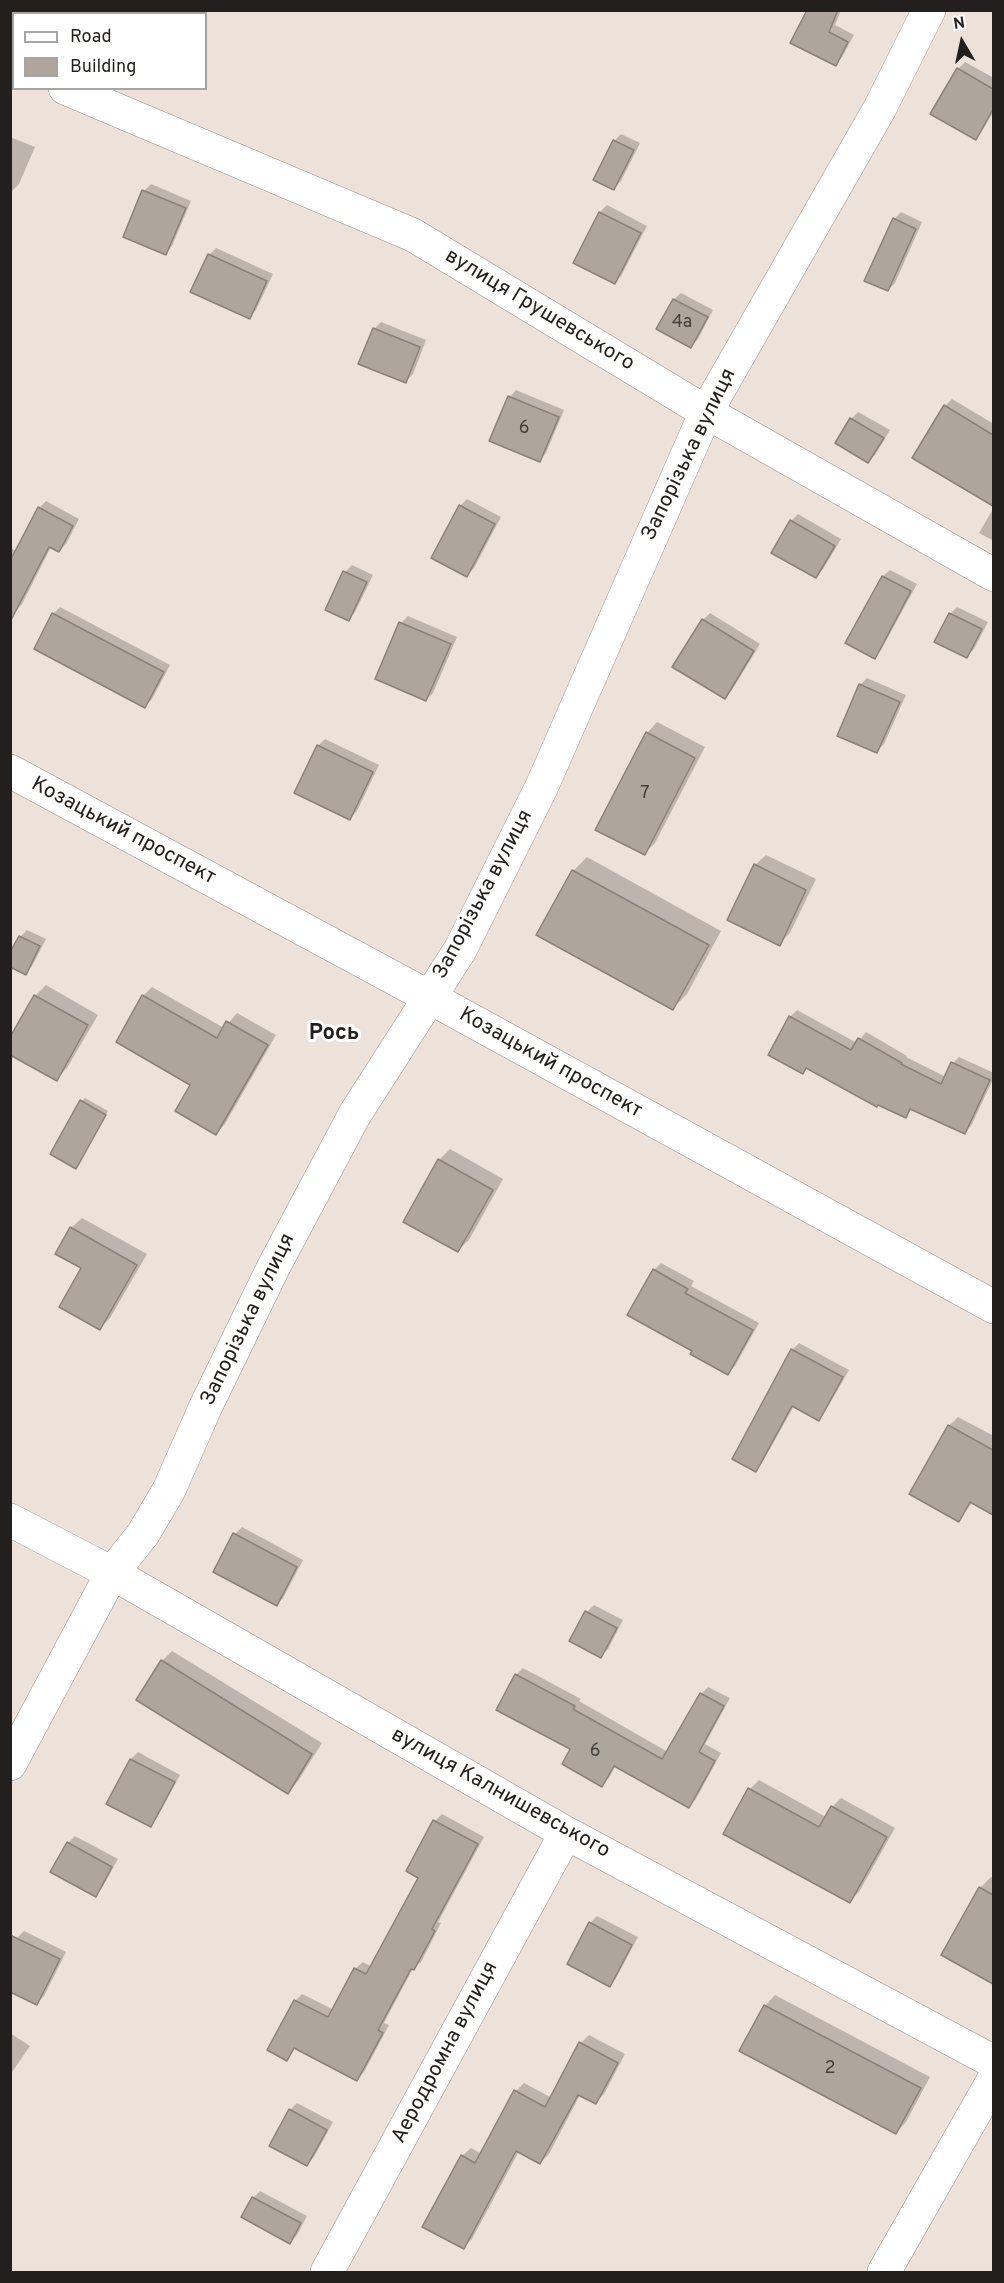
<!DOCTYPE html>
<meta charset="utf-8">
<style>
body{margin:0}
#map{position:relative;width:1004px;height:2283px;overflow:hidden;background:#ece2d9;font-family:Overpass,sans-serif}
canvas{display:block}
.frame{position:absolute;inset:0;border:12px solid #231f1c;pointer-events:none}
.legend{position:absolute;left:12px;top:12px;width:195px;height:78px;box-sizing:border-box;background:#fff;border:2px solid #a7a5a4;margin:0;padding:8px 10px;list-style:none;font-size:18px;color:#231f1c}
.legend li{display:flex;align-items:center;gap:12px;height:30px}
.legend b{width:30px;border:2px solid #a7a5a4}
.north{position:absolute;left:932px;top:12px;width:60px;height:60px;-webkit-text-stroke:4px #fff;paint-order:stroke;rotate:351deg;font-size:16px;font-weight:700;line-height:24px;text-align:center;color:#231f1c}
.north::after{content:'';display:block;margin:auto;width:21px;height:27px;background:#231f1c;clip-path:polygon(50% 0,100% 100%,50% 72%,0 100%)}
</style>
<div id="map">
<canvas width="1004" height="2283"></canvas>
<div class="frame"></div>
<ul class="legend">
<li><b style="height:8px;background:#fff"></b>Road</li>
<li><b style="height:16px;background:#aea59c"></b>Building</li>
</ul>
<div class="north">N</div>
</div>
<script>
const g = document.querySelector('canvas').getContext('2d');
g.lineJoin = 'round';
function fill(path, color) { g.fillStyle = color; g.fill(path, 'evenodd'); }
function strokePath(path, color, width, dash) { g.strokeStyle = color; g.lineWidth = width; g.lineCap = dash ? 'butt' : 'round'; g.setLineDash(dash || []); g.stroke(path); }
function label(font, color, halo, rows, align = 'center') {
  g.font = font + ' Overpass,sans-serif'; g.lineWidth = 6; g.setLineDash([]); g.textBaseline = 'middle'; g.strokeStyle = halo; g.fillStyle = color; for (const [text, x, y, turn = 0] of rows) {
    g.save(); g.translate(x, y); g.rotate((+turn || 0) * Math.PI / 180); g.textAlign = isNaN(turn) ? turn : align; if (halo) g.strokeText(text, 0, 0); g.fillText(text, 0, 0); g.restore();
  }
}
fill(new Path2D(`
 M 809,10 L 841,10 L 835,25 L 854,35 L 842,57 L 836,64 Z
 M 965,62 L 994,78 L 994,111 L 982,131 L 975,138 L 958,69 Z
 M 621,134 L 640,143 L 621,181 L 614,188 L 614,141 Z
 M 10,137 L 35,147 L 19,184 L 12,191 Z
 M 151,184 L 191,201 L 172,246 L 166,253 L 144,191 Z
 M 607,205 L 647,226 L 621,276 L 614,282 L 600,212 Z
 M 901,212 L 922,222 L 895,283 L 888,290 L 894,219 Z
 M 216,248 L 273,274 L 256,310 L 249,317 L 209,255 Z
 M 681,293 L 713,310 L 698,339 L 691,346 L 658,329 L 674,299 Z
 M 381,322 L 426,340 L 413,374 L 406,381 L 374,329 Z
 M 516,390 L 564,410 L 546,453 L 539,460 L 510,397 Z
 M 952,399 L 994,424 L 994,432 L 966,477 L 945,406 Z
 M 858,412 L 890,430 L 875,455 L 868,461 L 837,443 L 851,419 Z
 M 467,499 L 501,517 L 474,568 L 467,575 L 460,506 Z
 M 46,501 L 79,519 L 66,544 L 59,551 L 51,547 L 22,604 L 15,611 L 10,608 L 10,548 L 17,551 L 39,508 Z
 M 994,507 L 994,541 L 979,533 Z
 M 798,514 L 841,539 L 823,569 L 816,576 L 791,521 Z
 M 352,565 L 373,575 L 355,612 L 349,619 L 345,572 Z
 M 890,570 L 917,584 L 881,650 L 874,657 L 883,576 Z
 M 60,607 L 170,665 L 152,699 L 145,706 L 53,614 Z
 M 957,607 L 988,622 L 974,649 L 967,656 L 950,614 Z
 M 710,613 L 760,644 L 732,690 L 725,697 L 703,620 Z
 M 408,616 L 457,637 L 433,693 L 426,700 L 401,623 Z
 M 867,678 L 906,695 L 884,744 L 877,751 L 860,685 Z
 M 657,722 L 705,747 L 655,843 L 644,854 L 647,733 Z
 M 325,739 L 379,765 L 357,811 L 350,818 L 318,746 Z
 M 766,855 L 816,879 L 790,933 L 779,944 L 755,865 Z
 M 587,857 L 721,931 L 687,994 L 673,1008 L 573,871 Z
 M 27,930 L 46,939 L 32,966 L 25,973 L 20,937 Z
 M 46,985 L 98,1015 L 67,1068 L 56,1079 L 35,996 Z
 M 152,987 L 224,1028 L 237,1013 L 276,1035 L 225,1124 L 216,1133 L 192,1084 L 143,996 Z
 M 797,1010 L 857,1043 L 866,1032 L 907,1056 L 906,1057 L 946,1077 L 953,1063 L 959,1057 L 994,1073 L 994,1077 L 971,1126 L 964,1132 L 912,1109 L 905,1116 L 808,1067 L 803,1072 L 790,1017 Z
 M 85,1098 L 108,1111 L 78,1164 L 82,1101 Z
 M 450,1149 L 503,1179 L 469,1240 L 458,1250 L 439,1160 Z
 M 82,1218 L 147,1254 L 110,1318 L 100,1328 L 71,1228 Z
 M 661,1263 L 694,1281 L 691,1286 L 759,1323 L 735,1366 L 728,1373 L 694,1350 L 654,1270 Z
 M 799,1343 L 849,1370 L 825,1412 L 819,1419 L 794,1406 L 762,1463 L 755,1470 L 769,1392 L 792,1350 Z
 M 958,1417 L 994,1436 L 994,1514 L 973,1502 L 959,1520 L 911,1494 L 949,1426 Z
 M 242,1527 L 303,1560 L 283,1598 L 276,1604 L 235,1534 Z
 M 594,1605 L 623,1620 L 608,1649 L 601,1656 L 587,1612 Z
 M 172,1651 L 322,1743 L 298,1781 L 288,1792 L 162,1661 Z
 M 523,1668 L 581,1699 L 579,1701 L 668,1752 L 701,1694 L 708,1687 L 730,1698 L 705,1744 L 721,1753 L 696,1799 L 689,1806 L 616,1765 L 609,1778 L 602,1785 L 516,1675 Z
 M 138,1752 L 180,1775 L 157,1818 L 151,1825 L 131,1759 Z
 M 759,1780 L 826,1817 L 832,1807 L 841,1798 L 895,1828 L 859,1892 L 850,1901 L 750,1789 Z
 M 442,1814 L 484,1837 L 438,1922 L 441,1923 L 421,1962 L 413,1968 L 384,2023 L 389,2025 L 364,2072 L 357,2079 L 296,2047 L 287,2059 L 295,2001 L 302,1994 L 334,2010 L 356,1968 L 363,1962 L 372,1967 L 420,1877 L 435,1821 Z
 M 75,1836 L 118,1859 L 102,1888 L 95,1895 L 68,1843 Z
 M 991,1877 L 994,1879 L 994,1983 L 943,1955 L 980,1888 Z
 M 597,1916 L 638,1937 L 616,1978 L 610,1985 L 590,1923 Z
 M 24,1931 L 66,1952 L 44,1996 L 37,2003 L 10,1951 L 17,1938 Z
 M 775,1995 L 930,2077 L 906,2122 L 896,2133 L 765,2006 Z
 M 10,2033 L 30,2046 L 10,2075 Z
 M 589,2035 L 625,2054 L 604,2094 L 595,2103 L 580,2095 L 549,2154 L 540,2163 L 519,2151 L 472,2239 L 463,2247 L 462,2156 L 471,2148 L 482,2154 L 516,2091 L 524,2083 L 552,2098 L 581,2043 Z
 M 297,2103 L 333,2122 L 314,2157 L 307,2164 L 290,2110 Z
 M 260,2191 L 307,2216 L 297,2235 L 290,2242 L 253,2198 Z`), '#0003');
const building = new Path2D(`
 M 807,10 L 838,10 L 829,32 L 848,42 L 836,66 L 790,43 Z
 M 957,68 L 993,89 L 993,109 L 976,140 L 930,114 Z
 M 613,140 L 634,150 L 614,190 L 593,180 Z
 M 142,190 L 186,208 L 166,255 L 123,237 Z
 M 599,212 L 641,233 L 615,284 L 573,263 Z
 M 893,218 L 916,229 L 888,291 L 864,281 Z
 M 208,254 L 267,281 L 250,319 L 190,292 Z
 M 673,299 L 708,317 L 691,348 L 656,329 Z
 M 373,328 L 420,347 L 406,383 L 358,364 Z
 M 508,396 L 559,417 L 540,462 L 489,441 Z
 M 944,405 L 993,435 L 993,506 L 912,458 Z
 M 850,418 L 884,438 L 868,463 L 835,443 Z
 M 459,505 L 495,524 L 467,577 L 431,558 Z
 M 38,507 L 73,526 L 59,552 L 49,547 L 10,622 L 10,561 Z
 M 790,520 L 835,546 L 816,578 L 771,553 Z
 M 343,571 L 367,582 L 349,621 L 325,610 Z
 M 882,576 L 911,591 L 875,659 L 845,643 Z
 M 52,613 L 164,672 L 145,708 L 34,649 Z
 M 949,613 L 982,629 L 967,658 L 934,642 Z
 M 702,619 L 754,651 L 725,699 L 672,667 Z
 M 399,622 L 451,644 L 426,701 L 375,679 Z
 M 859,684 L 900,702 L 877,753 L 837,736 Z
 M 646,732 L 695,758 L 645,855 L 595,830 Z
 M 317,745 L 373,772 L 350,820 L 294,793 Z
 M 754,864 L 806,890 L 780,946 L 727,920 Z
 M 572,870 L 709,945 L 673,1010 L 536,935 Z
 M 19,936 L 40,946 L 26,975 L 10,967 L 10,952 Z
 M 34,995 L 88,1025 L 57,1081 L 10,1055 L 10,1037 Z
 M 142,995 L 217,1038 L 226,1021 L 268,1045 L 216,1135 L 175,1111 L 190,1085 L 116,1042 Z
 M 789,1016 L 851,1050 L 858,1038 L 902,1063 L 901,1064 L 941,1084 L 951,1062 L 990,1080 L 965,1134 L 910,1109 L 906,1118 L 878,1105 L 877,1107 L 806,1068 L 803,1074 L 768,1055 Z
 M 80,1100 L 106,1115 L 76,1169 L 50,1154 Z
 M 438,1159 L 493,1190 L 458,1252 L 403,1222 Z
 M 70,1227 L 137,1265 L 100,1330 L 59,1307 L 81,1268 L 55,1254 Z
 M 653,1269 L 688,1289 L 685,1293 L 753,1330 L 728,1375 L 690,1354 L 692,1351 L 627,1315 Z
 M 791,1349 L 843,1377 L 819,1421 L 792,1406 L 756,1472 L 732,1459 Z
 M 948,1425 L 993,1450 L 993,1515 L 970,1502 L 959,1522 L 909,1494 Z
 M 233,1533 L 297,1567 L 277,1606 L 213,1572 Z
 M 585,1611 L 617,1628 L 601,1658 L 569,1641 Z
 M 161,1660 L 312,1754 L 288,1794 L 136,1700 Z
 M 515,1674 L 575,1706 L 573,1709 L 662,1759 L 700,1693 L 724,1706 L 699,1752 L 715,1761 L 689,1808 L 614,1766 L 602,1787 L 562,1764 L 570,1749 L 496,1710 Z
 M 130,1759 L 175,1782 L 151,1827 L 106,1804 Z
 M 748,1788 L 819,1827 L 831,1806 L 887,1837 L 850,1903 L 723,1834 Z
 M 433,1820 L 478,1844 L 432,1929 L 435,1931 L 414,1970 L 411,1969 L 378,2030 L 383,2033 L 357,2081 L 294,2048 L 287,2061 L 267,2050 L 294,2000 L 328,2017 L 354,1968 L 366,1974 L 418,1878 L 406,1871 Z
 M 67,1842 L 112,1867 L 96,1897 L 50,1872 Z
 M 979,1887 L 993,1895 L 993,1984 L 941,1955 Z
 M 589,1922 L 632,1945 L 610,1987 L 567,1964 Z
 M 10,1935 L 60,1959 L 37,2005 L 10,1992 Z
 M 764,2005 L 921,2088 L 896,2134 L 739,2051 Z
 M 579,2042 L 618,2063 L 596,2104 L 578,2095 L 540,2164 L 516,2151 L 464,2249 L 422,2227 L 461,2155 L 475,2163 L 514,2090 L 545,2107 Z
 M 289,2109 L 327,2130 L 307,2166 L 269,2146 Z
 M 252,2197 L 301,2223 L 290,2244 L 241,2217 Z`);
fill(building, '#aea59c');
strokePath(building, '#8a8178', 1.5);
const minor = new Path2D(`
 M 10,66 L 14,67
 M 65,88 L 413,235 L 706,412 L 994,575
 M 10,771 L 429,997 L 994,1307
 M 10,1520 L 112,1573 L 566,1833 L 994,2062
 M 10,1764 L 112,1573 L 143,1534 L 169,1490 L 205,1408 L 273,1268 L 355,1114 L 460,950 L 542,786 L 706,412 L 880,108 L 929,10
 M 327,2272 L 566,1833
 M 884,2272 L 994,2079`);
strokePath(minor, '#9b9289', 34);
strokePath(minor, '#fff', 33);
label('18px', '#46403c', null, [
 ["4а",682,323],
 ["6",524,429],
 ["7",645,794],
 ["6",595,1752],
 ["2",830,2069]
]);
label('21px', '#231f1c', '#fff', [
 ["вулиця Грушевського",539,311,31],
 ["Запорізька вулиця",690,455,-64],
 ["Козацький проспект",123,832,28],
 ["Запорізька вулиця",484,895,-62],
 ["Козацький проспект",550,1064,29],
 ["Запорізька вулиця",249,1320,-64],
 ["вулиця Калнишевського",500,1794,29],
 ["Аеродромна вулиця",446,2053,-62]
]);
label('bold 22px', '#231f1c', '#fff', [
 ["Рось",334,1035]
]);
</script>
